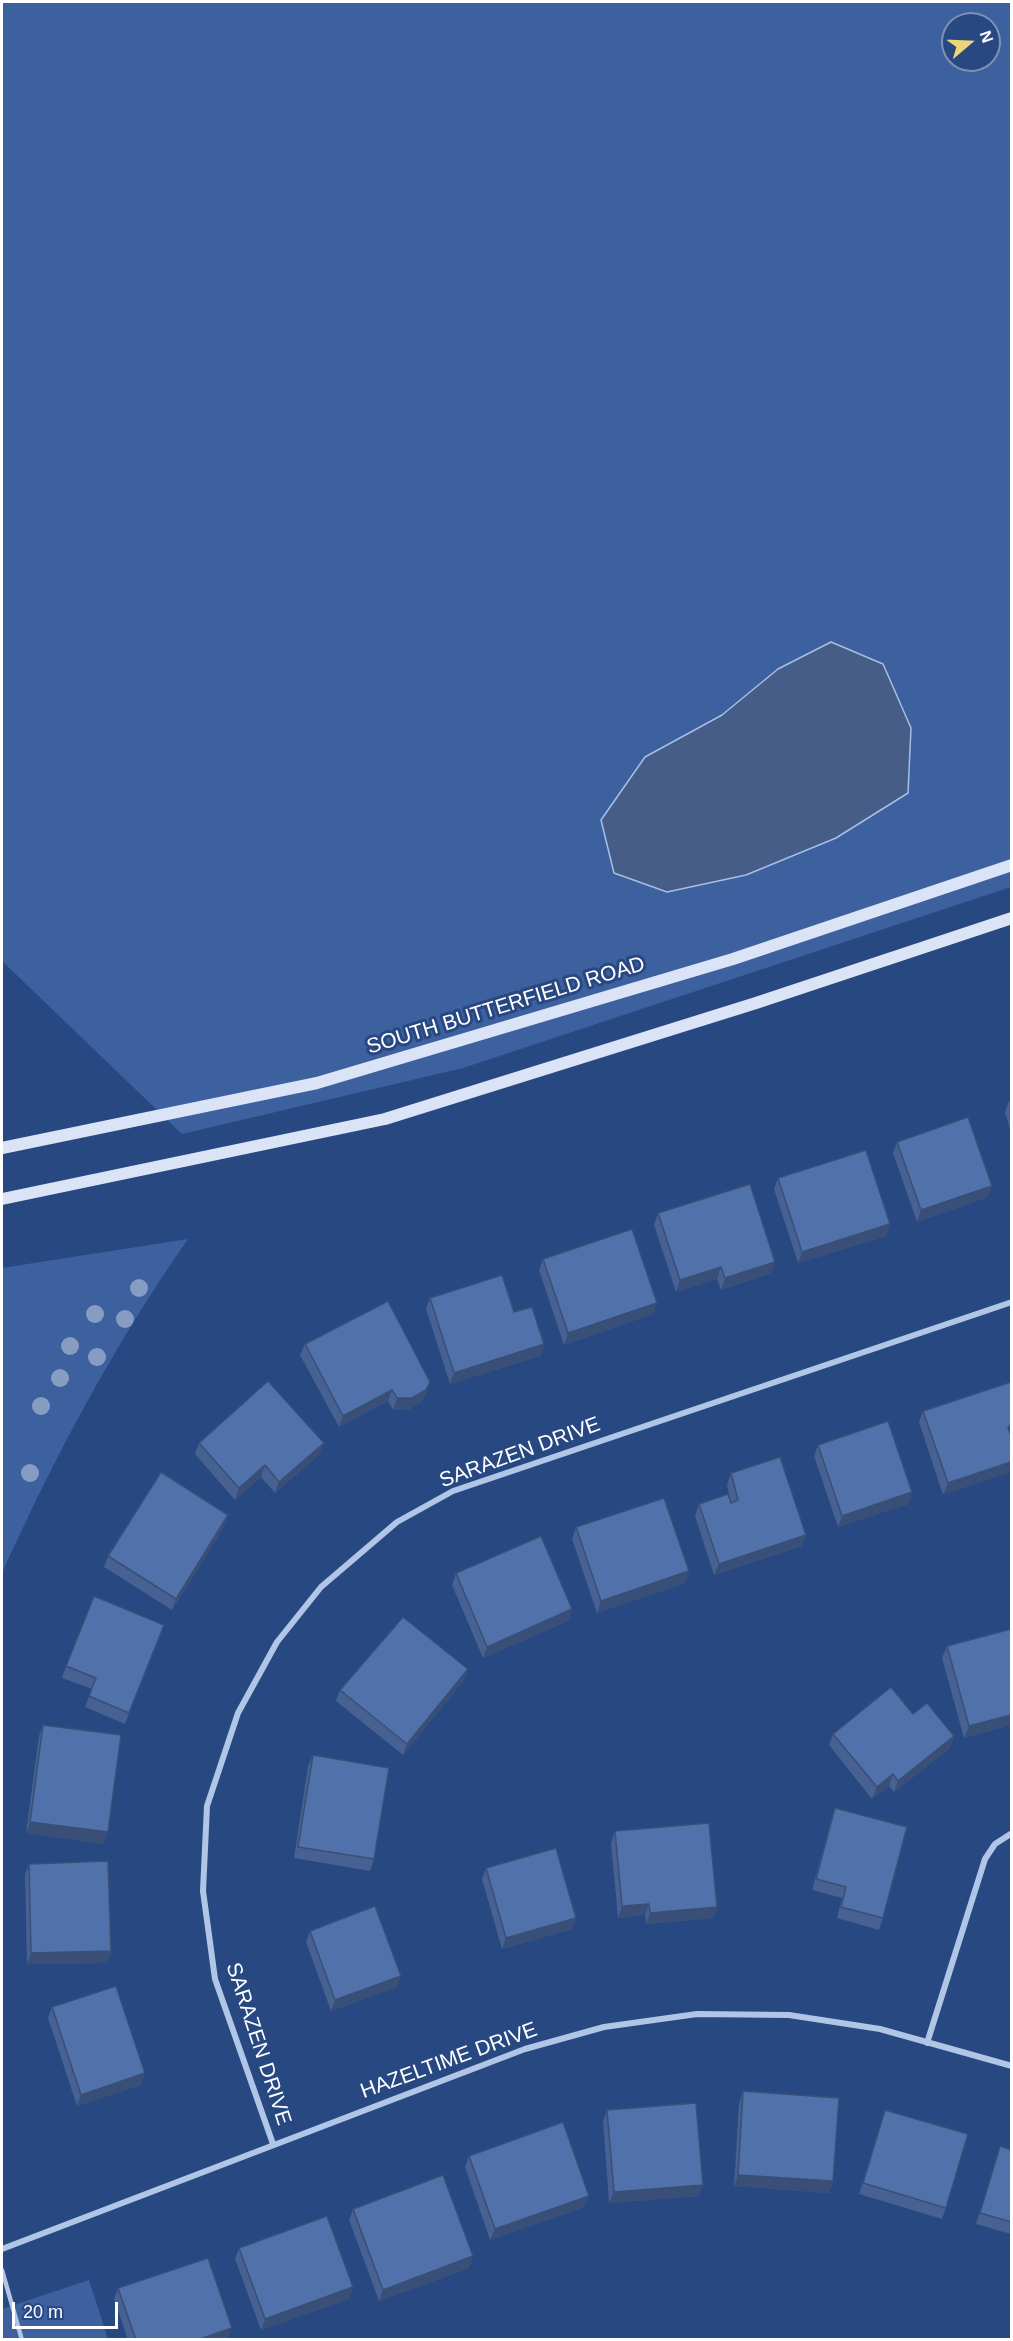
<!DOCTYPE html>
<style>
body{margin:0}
#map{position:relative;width:1013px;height:2341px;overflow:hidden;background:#284882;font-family:Arial,sans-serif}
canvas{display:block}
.frame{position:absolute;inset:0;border:3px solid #fff;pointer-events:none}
.north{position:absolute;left:941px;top:12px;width:60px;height:60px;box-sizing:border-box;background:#284882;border:2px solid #7e91b4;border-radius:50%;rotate:71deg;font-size:16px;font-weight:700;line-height:24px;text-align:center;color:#fff}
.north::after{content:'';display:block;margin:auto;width:21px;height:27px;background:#eed578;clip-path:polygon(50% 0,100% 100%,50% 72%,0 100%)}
.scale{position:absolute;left:12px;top:2302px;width:106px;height:27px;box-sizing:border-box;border:3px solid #fff;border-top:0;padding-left:8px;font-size:18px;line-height:21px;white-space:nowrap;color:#fff;-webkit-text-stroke:4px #284882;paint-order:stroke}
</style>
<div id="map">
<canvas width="1013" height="2341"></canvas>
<div class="frame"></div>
<div class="north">N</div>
<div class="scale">20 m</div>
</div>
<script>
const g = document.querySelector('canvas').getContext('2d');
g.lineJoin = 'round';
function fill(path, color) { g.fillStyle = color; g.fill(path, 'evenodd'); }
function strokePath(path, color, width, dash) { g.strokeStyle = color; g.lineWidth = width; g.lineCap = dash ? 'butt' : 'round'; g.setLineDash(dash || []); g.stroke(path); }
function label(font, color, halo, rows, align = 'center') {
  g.font = font + ' Arial,sans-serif'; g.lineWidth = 6; g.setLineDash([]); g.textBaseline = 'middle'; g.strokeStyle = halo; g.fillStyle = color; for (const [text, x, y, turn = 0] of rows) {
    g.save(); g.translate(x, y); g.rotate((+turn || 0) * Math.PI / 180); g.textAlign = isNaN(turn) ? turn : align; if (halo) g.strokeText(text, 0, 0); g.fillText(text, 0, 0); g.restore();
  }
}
fill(new Path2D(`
 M 2,2 L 1011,2 L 1011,887 L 463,1068 L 182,1134 L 2,961 ZM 953,24 L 989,24 L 989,60 L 953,60 Z
 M 188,1239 C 114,1345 55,1456 2,1573 L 2,1268 Z
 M 89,2280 L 108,2339 L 2,2339 L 2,2309 Z`), '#3d619f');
const water = new Path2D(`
 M 831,642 L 883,664 L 911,728 L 908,793 L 836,838 L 746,875 L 667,892 L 614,873 L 601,820 L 645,757 L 722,715 L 778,669 Z`);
fill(water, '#465d87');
strokePath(water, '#a6bfe7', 1.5);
strokePath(new Path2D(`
 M 2,2270 L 22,2340`), '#b1c5e6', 4.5);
strokePath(new Path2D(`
 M 927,2043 L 985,1859 L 995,1844 L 1012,1833
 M 273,2144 L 215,1979 L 203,1891 L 207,1806 L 238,1713 L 277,1642 L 321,1587 L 397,1522 L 453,1491 L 1012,1302
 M 2,2249 L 525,2049 L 604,2027 L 697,2014 L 789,2015 L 880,2029 L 1012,2066`), '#b1c5e6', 6);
strokePath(new Path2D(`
 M 2,1148 L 317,1083 L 733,959 L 1012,865
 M 2,1199 L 385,1119 L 756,1003 L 1012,918`), '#dae4f6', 12);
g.fillStyle = '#879cc1';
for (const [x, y] of [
 [139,1288],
 [95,1314],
 [125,1319],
 [70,1346],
 [97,1357],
 [60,1378],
 [41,1406],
 [30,1473]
]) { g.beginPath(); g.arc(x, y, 9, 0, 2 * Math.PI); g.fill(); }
fill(new Path2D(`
 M 1011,1100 L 1011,1133 L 1005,1112 L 1009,1101 Z
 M 897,1142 L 988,1197 L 917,1222 L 893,1153 Z
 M 778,1178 L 886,1236 L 798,1263 L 774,1189 Z
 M 658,1213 L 775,1262 L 771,1273 L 721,1290 L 717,1279 L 676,1292 L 654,1225 Z
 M 543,1259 L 653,1314 L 564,1345 L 539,1270 Z
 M 430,1298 L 514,1312 L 544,1344 L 540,1356 L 450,1384 L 426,1309 Z
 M 305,1344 L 426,1393 L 421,1402 L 408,1410 L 393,1410 L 388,1401 L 339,1427 L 300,1355 Z
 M 1011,1382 L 943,1495 L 919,1422 L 923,1411 Z
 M 199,1443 L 320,1454 L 275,1493 L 261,1477 L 235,1500 L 195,1454 Z
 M 818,1445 L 912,1492 L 908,1504 L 838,1527 L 814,1456 Z
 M 731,1473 L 802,1546 L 714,1575 L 695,1516 L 699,1504 L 731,1502 L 727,1485 Z
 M 224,1527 L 172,1610 L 104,1567 L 108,1556 Z
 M 576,1527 L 685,1583 L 597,1613 L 572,1539 Z
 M 456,1573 L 572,1609 L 568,1621 L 483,1658 L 452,1585 Z
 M 164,1625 L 125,1724 L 85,1707 L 92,1689 L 62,1678 L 66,1666 Z
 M 1011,1629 L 1011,1725 L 964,1738 L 942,1658 L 947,1646 Z
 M 468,1669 L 463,1681 L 403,1755 L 336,1701 L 340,1690 Z
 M 913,1714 L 954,1736 L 950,1748 L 894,1792 L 889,1786 L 872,1799 L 829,1745 L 833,1734 Z
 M 43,1725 L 104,1844 L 26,1833 L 39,1736 Z
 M 313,1755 L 374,1859 L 370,1871 L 294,1858 L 308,1766 Z
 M 835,1808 L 883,1918 L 879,1930 L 837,1918 L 842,1898 L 812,1890 L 831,1820 Z
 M 615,1831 L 717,1907 L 713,1918 L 646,1924 L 645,1915 L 618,1918 L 611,1843 Z
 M 29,1864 L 111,1951 L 107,1963 L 27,1964 L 25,1875 Z
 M 486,1868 L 576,1918 L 572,1929 L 502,1949 L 482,1879 Z
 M 310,1931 L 397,1987 L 331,2011 L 306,1942 Z
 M 52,2007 L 141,2085 L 77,2106 L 48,2018 Z
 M 743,2091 L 833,2181 L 829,2193 L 734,2186 L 739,2103 Z
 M 607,2110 L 699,2196 L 609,2203 L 603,2121 Z
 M 885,2110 L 946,2208 L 942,2219 L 859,2194 Z
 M 1000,2146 L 1011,2150 L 1011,2234 L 976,2224 Z
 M 469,2156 L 584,2207 L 490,2240 L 465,2167 Z
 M 353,2209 L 469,2268 L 379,2301 L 349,2220 Z
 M 239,2248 L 353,2287 L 349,2299 L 261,2330 L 235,2259 Z
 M 118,2288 L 228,2339 L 128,2340 L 114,2299 Z`), '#466192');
fill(new Path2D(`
 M 992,1186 L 988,1197 L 917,1222 L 921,1210 Z
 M 890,1224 L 886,1236 L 798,1263 L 802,1252 Z
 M 775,1262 L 771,1273 L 721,1290 L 725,1278 Z
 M 721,1267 L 717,1279 L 676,1292 L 680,1280 Z
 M 657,1303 L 653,1314 L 564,1345 L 568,1333 Z
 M 544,1344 L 540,1356 L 450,1384 L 454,1373 Z
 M 430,1382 L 426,1393 L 421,1402 L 408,1410 L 393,1410 L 397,1398 Z
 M 392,1390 L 388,1401 L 339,1427 L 343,1416 Z
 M 1011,1425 L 1011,1435 L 1008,1427 Z
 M 324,1443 L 320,1454 L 275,1493 L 279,1482 Z
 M 1011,1462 L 1011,1472 L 943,1495 L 948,1483 Z
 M 265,1465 L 261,1477 L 235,1500 L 239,1488 Z
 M 912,1492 L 908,1504 L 838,1527 L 842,1516 Z
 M 228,1515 L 224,1527 L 172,1610 L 176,1599 Z
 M 806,1535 L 802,1546 L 714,1575 L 719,1564 Z
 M 689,1571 L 685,1583 L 597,1613 L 601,1601 Z
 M 572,1609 L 568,1621 L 483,1658 L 487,1647 Z
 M 468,1669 L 463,1681 L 403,1755 L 407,1744 Z
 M 1011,1715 L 1011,1725 L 964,1738 L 969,1726 Z
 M 954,1736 L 950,1748 L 894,1792 L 898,1781 Z
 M 893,1774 L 889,1786 L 872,1799 L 877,1787 Z
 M 30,1822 L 108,1832 L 104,1844 L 26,1833 Z
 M 649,1904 L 645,1915 L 618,1918 L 622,1906 Z
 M 717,1907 L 713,1918 L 646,1924 L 650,1913 Z
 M 576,1918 L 572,1929 L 502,1949 L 506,1938 Z
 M 111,1951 L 107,1963 L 27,1964 L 31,1953 Z
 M 401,1976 L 397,1987 L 331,2011 L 335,2000 Z
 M 145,2073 L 141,2085 L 77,2106 L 81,2095 Z
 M 738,2175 L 833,2181 L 829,2193 L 734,2186 Z
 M 703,2185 L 699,2196 L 609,2203 L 614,2192 Z
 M 589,2196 L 584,2207 L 490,2240 L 495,2229 Z
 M 473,2256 L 469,2268 L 379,2301 L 383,2290 Z
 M 353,2287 L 349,2299 L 261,2330 L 265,2319 Z
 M 232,2328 L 228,2339 L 227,2340 L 197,2340 Z`), '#394f77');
const building = new Path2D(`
 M 968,1117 L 992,1186 L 921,1210 L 897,1142 Z
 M 866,1150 L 890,1224 L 802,1252 L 778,1178 Z
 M 750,1184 L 775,1262 L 725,1278 L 721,1267 L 680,1280 L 658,1213 Z
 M 632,1229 L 657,1303 L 568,1333 L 543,1259 Z
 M 502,1275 L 514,1312 L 532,1307 L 544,1344 L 454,1373 L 430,1298 Z
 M 388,1301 L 430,1382 L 426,1390 L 412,1398 L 397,1398 L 392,1390 L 343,1416 L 305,1344 Z
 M 268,1381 L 324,1443 L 279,1482 L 265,1465 L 239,1488 L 199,1443 Z
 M 1011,1382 L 1011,1425 L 1008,1427 L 1011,1436 L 1011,1462 L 948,1483 L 923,1411 Z
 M 888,1421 L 912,1492 L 842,1516 L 818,1445 Z
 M 780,1457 L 806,1535 L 719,1564 L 699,1504 L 728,1494 L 731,1503 L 738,1500 L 731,1473 Z
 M 161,1472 L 228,1515 L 176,1599 L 108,1556 Z
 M 664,1498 L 689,1571 L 601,1601 L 576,1527 Z
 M 541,1536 L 572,1609 L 487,1647 L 456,1573 Z
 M 94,1596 L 164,1625 L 129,1713 L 89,1696 L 96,1678 L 66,1666 Z
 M 403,1617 L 468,1669 L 407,1744 L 340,1690 Z
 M 1011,1629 L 1011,1715 L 969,1726 L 947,1646 Z
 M 891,1687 L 913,1714 L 927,1703 L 954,1736 L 898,1781 L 893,1774 L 877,1787 L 833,1734 Z
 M 43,1725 L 121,1735 L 108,1832 L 30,1822 Z
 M 313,1755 L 389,1768 L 374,1859 L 298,1847 Z
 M 835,1808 L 907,1827 L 883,1918 L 841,1907 L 846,1887 L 816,1879 Z
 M 709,1823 L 717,1907 L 650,1913 L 649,1904 L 622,1906 L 615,1831 Z
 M 556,1848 L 576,1918 L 506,1938 L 486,1868 Z
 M 108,1861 L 111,1951 L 31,1953 L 29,1864 Z
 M 375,1906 L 401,1976 L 335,2000 L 310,1931 Z
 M 116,1986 L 145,2073 L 81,2095 L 52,2007 Z
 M 743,2091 L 839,2098 L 833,2181 L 738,2175 Z
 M 696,2103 L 703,2185 L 614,2192 L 607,2110 Z
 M 885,2110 L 968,2134 L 946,2208 L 863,2183 Z
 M 563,2122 L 589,2196 L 495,2229 L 469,2156 Z
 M 1000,2146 L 1011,2150 L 1011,2222 L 980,2213 Z
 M 443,2175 L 473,2256 L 383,2290 L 353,2209 Z
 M 327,2216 L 353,2287 L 265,2319 L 239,2248 Z
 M 208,2258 L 232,2328 L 197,2340 L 136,2340 L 118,2288 Z`);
fill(building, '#5171aa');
strokePath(building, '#394f77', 1.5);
label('21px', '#fff', '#284882', [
 ["SOUTH BUTTERFIELD ROAD",506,1006,-17],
 ["SARAZEN DRIVE",520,1453,-20],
 ["SARAZEN DRIVE",258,2044,72],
 ["HAZELTIME DRIVE",449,2061,-20]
]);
</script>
